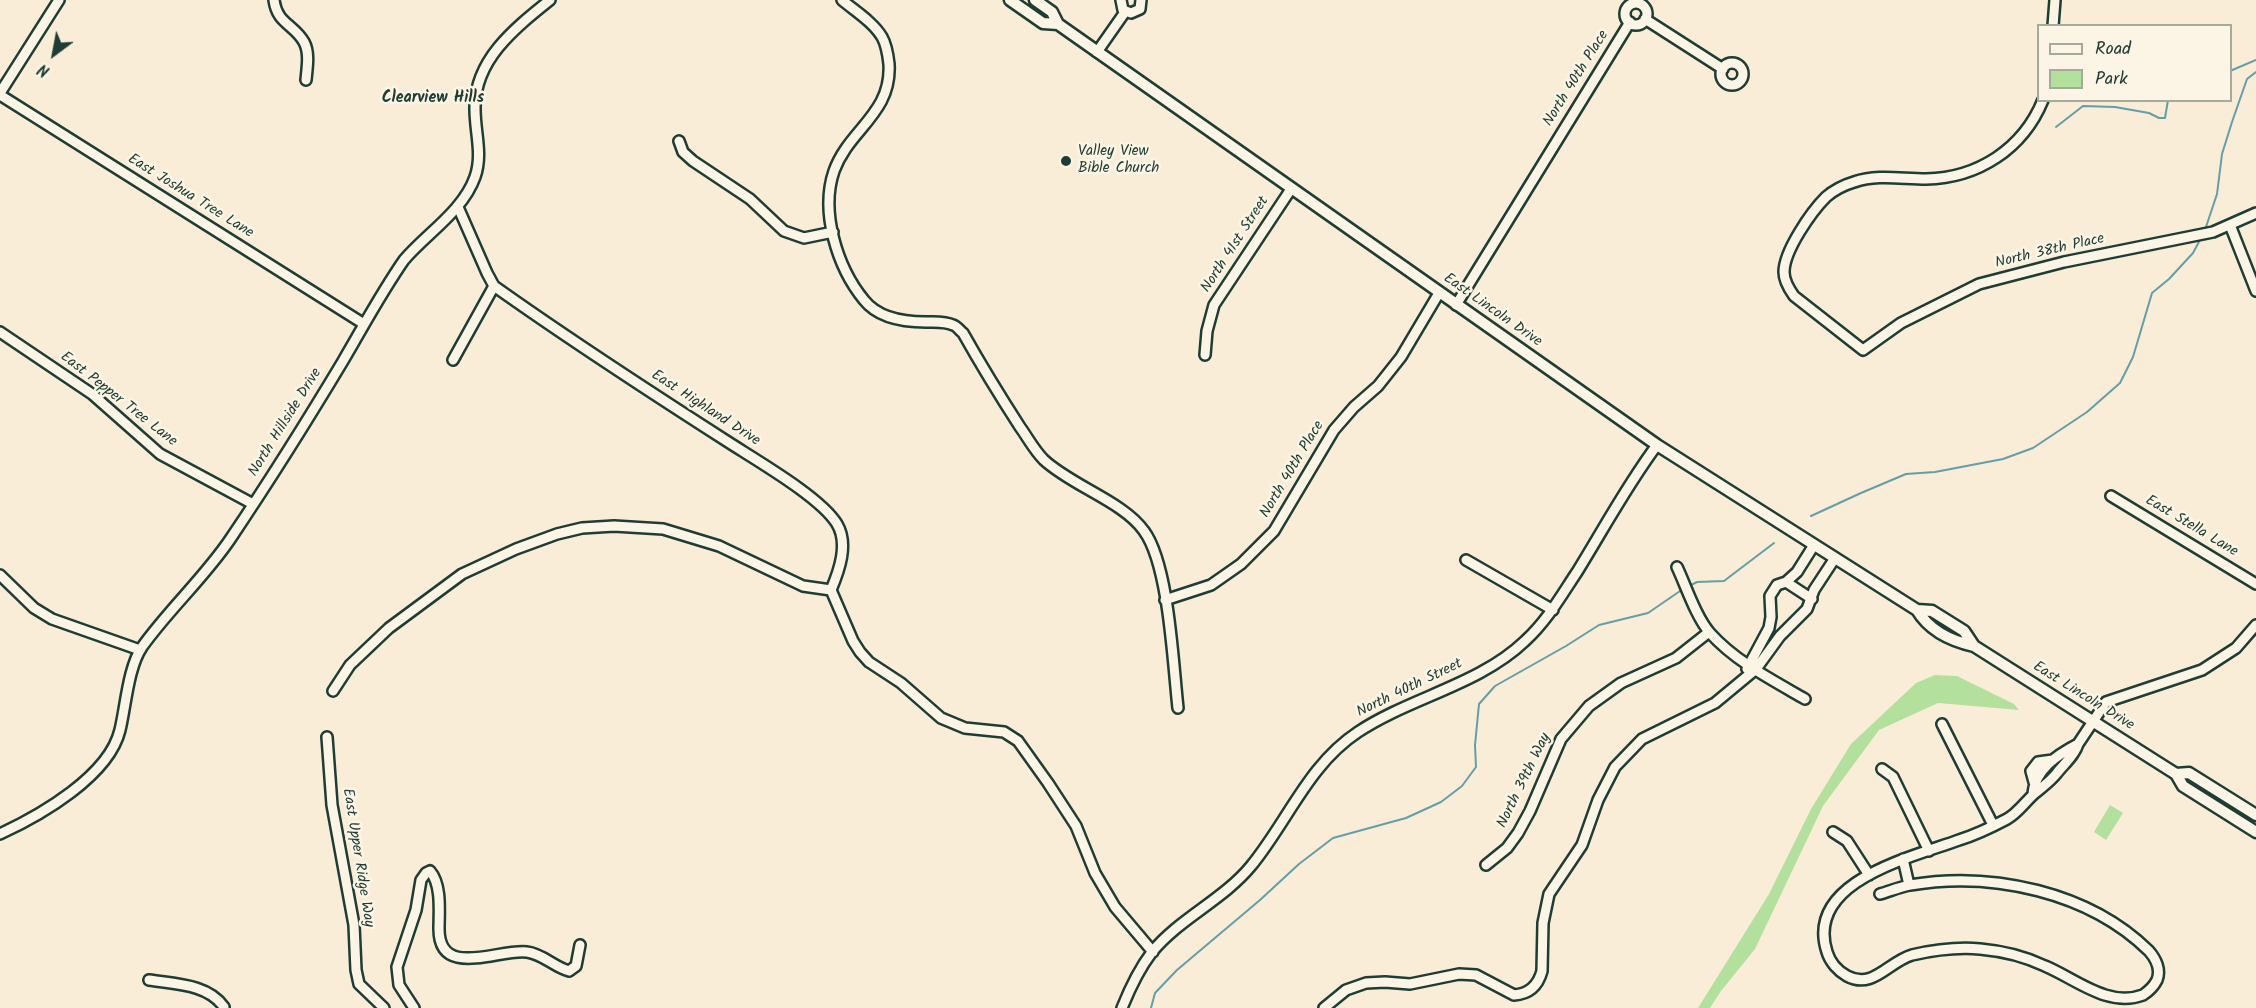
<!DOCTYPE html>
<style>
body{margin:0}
#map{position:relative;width:2256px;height:1008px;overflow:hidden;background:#f9edd7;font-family:Kalam,sans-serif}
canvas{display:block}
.legend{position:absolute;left:2037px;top:24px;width:195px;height:78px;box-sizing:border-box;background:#fcf5e5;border:2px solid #a4ab9e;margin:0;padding:8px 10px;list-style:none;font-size:18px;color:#1f3d34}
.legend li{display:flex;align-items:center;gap:12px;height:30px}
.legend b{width:30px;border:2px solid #a4ab9e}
.north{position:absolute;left:24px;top:24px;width:60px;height:60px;-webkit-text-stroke:4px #fcf5e5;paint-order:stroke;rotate:212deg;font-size:16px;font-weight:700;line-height:24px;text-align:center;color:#1f3d34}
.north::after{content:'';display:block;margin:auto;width:21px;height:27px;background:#1f3d34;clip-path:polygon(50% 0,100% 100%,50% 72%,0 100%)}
</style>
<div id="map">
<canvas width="2256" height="1008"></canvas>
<ul class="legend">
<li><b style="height:8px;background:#fcf5e5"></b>Road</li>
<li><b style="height:16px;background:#b4e09e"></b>Park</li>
</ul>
<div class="north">N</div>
</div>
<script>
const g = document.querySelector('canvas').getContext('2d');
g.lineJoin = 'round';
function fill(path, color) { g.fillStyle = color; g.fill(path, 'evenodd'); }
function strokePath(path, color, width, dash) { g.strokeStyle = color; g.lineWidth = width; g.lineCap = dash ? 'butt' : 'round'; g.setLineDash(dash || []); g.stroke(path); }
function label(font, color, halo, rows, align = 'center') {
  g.font = font + ' Kalam,sans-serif'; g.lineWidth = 5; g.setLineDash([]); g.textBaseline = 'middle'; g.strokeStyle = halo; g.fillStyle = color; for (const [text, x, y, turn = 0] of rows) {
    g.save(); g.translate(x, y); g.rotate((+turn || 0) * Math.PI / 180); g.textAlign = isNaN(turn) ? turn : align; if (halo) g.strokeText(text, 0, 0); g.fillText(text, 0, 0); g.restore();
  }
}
fill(new Path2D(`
 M 1935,675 L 1957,676 L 2014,704 L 2019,710 L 1938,703 L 1879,730 L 1823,806 L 1755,949 L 1721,991 L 1710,1008 L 1698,1008 L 1769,894 L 1811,809 L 1851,744 L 1916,683 Z
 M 2110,805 L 2123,813 L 2106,840 L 2094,832 Z`), '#b4e09e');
strokePath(new Path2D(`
 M 2230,71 L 2256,60
 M 2056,127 L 2083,106 L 2115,107 L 2149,113 L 2159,118 L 2165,118 L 2168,100
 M 2205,230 L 2217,194 L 2222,154 L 2232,122 L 2247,79 L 2256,72
 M 1811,516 L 1861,493 L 1906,474 L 1935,472 L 2003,459 L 2033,448 L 2087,412 L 2120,383 L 2133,357 L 2152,293 L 2169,279 L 2193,253 L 2201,238
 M 1689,586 L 1697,582 L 1724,581 L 1774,543
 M 1151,1008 L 1155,993 L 1177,970 L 1260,900 L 1299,864 L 1333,838 L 1406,818 L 1441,802 L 1462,786 L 1476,767 L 1475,745 L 1479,704 L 1495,686 L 1566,646 L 1599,625 L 1648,613 L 1683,589`), '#659da8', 2);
const minor = new Path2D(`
 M 274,0 C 277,24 294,24 304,42 C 310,53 307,68 306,80
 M 842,0 C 855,11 873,22 882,37 C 886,44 888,55 889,64 C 892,114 849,129 834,171 C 820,212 837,267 864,300 C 878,318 904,322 926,322 C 934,322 945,321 953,325 C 957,326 960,331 963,333 C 981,365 1000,396 1020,427 C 1028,438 1034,450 1044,460 C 1072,486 1124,502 1144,531 C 1169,565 1173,664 1178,708
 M 1121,0 L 1123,10 L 1131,13 L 1140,9 L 1141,0
 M1625 14a11 11 0 1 1 22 0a11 11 0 1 1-22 0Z
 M 1645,19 L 1723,69
 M 2053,26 L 2055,0
 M 1097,52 L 1125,12
 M1721 74a11 11 0 1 1 22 0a11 11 0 1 1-22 0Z
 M 0,93 L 59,0
 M 0,95 L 364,324
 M 2043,100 C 2023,149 1978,178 1926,179 C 1901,179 1878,174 1854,182 C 1844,185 1834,190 1826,197 C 1811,212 1784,251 1784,272 C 1784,281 1789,289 1794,296 L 1863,350 L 1901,323 L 1979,284 L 2064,262 L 2213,232 L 2256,213
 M 679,141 L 683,152 L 693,161 L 750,199 L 784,231 L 804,238 L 833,232
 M 2230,225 L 2256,291
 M 494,286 C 570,340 647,390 725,440 C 754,459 821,497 837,524 C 849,544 839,571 831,590
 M 1456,305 L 1630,22
 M 0,332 L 92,394 L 160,454 L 253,504
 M 1205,355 L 1207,331 L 1214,305 L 1291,189
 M 453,360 L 494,286 L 487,273 L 458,207
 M 2111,496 L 2256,584
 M 1466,560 L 1553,610
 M 1677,567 C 1686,586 1696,617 1710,633 C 1735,661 1772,680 1805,699
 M 0,575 L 34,608 L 52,619 L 140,650
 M 1786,582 L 1812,599
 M 831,590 L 853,641 L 860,652 L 869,662 L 901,683 L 941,718 L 965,728 L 1004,732 L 1018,741 L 1048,783 L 1076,826 L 1095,873 L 1115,907 L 1153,952
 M 1165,600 L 1211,585 L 1241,564 L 1274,531 L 1334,430 L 1354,407 L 1378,386 L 1401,357 L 1439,293
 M 1747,669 L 1769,628 L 1771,617 L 1770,596 L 1777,585 L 1786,582 L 1797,572 L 1814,545
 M 333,691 L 350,665 L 389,628 L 462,574 L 516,549 L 557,534 L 582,528 L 614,526 L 663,529 L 719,546 L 803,586 L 831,590
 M 1942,724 L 1993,825
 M 327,737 L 332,805 L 354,925 L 356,970 L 359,984 L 384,1008
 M 1882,769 L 1893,777 L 1929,851
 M 2034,782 L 2031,771 L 2038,762 L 2053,760
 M 2033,795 C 2034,770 2057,755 2078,744
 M 1833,832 L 1847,841 L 1869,875
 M 0,834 C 41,815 109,776 120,730 C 126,705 128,668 142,647 C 169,609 205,577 231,538 C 270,480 307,421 343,361 C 363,327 381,293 404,260 C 426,234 463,211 475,177 C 483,154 475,133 475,109 C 474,60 515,28 550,0
 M 1903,859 L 1909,885
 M 1486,865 L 1507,848 L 1518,833 L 1530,811 L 1561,739 L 1589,706 L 1621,683 L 1676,658 L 1709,632
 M 1880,894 C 1890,891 1900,887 1910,885 C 1992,871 2089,892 2149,951 C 2156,959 2161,970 2157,980 C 2154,986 2149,991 2143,995 C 2108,1008 2076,979 2045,966 C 2024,956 2003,951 1980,949 C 1958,947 1934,950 1912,955 C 1888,962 1873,990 1847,976 C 1838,971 1830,962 1827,952 C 1804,881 1913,857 1959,840 C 1975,835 1992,827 2007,819 C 2018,813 2025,802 2034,794 C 2042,787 2050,782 2057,773 C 2064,764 2075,755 2078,744 L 2106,702 L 2202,670 L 2236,648 L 2256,625
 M 149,980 C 175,984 208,984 224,1007
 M 414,1008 L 399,985 L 397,967 L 416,910 L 421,880 L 426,873 L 430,871 C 442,885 439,912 439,929 C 439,980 500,948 527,952 C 543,954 554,967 569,971 L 576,966 L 580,945
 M 1122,1008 C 1130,988 1139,969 1152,952 C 1180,918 1223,900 1251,866 C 1288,821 1308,765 1358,732 C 1411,697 1479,685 1525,641 C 1547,621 1561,596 1577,572 C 1603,530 1627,485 1657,445
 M 1324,1008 L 1346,990 L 1366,983 L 1385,982 L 1410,984 L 1459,974 L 1476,975 L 1514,995 C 1529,994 1538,986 1542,971 L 1543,923 L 1549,894 L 1582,845 L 1598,800 L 1615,767 L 1642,739 L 1715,703 L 1756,669 L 1780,636 L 1807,609 L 1814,590 L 1835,558`);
const major = new Path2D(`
 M 1010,0 L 1043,23 L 1058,24 L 1657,445 L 1917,610 C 1929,630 1951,641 1974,646 L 2176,774 L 2183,786 L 2256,832
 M 1035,0 L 1052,12 L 1058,24
 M 1917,610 L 1932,611 L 1964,631 L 1974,646
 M 2176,774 L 2189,773 L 2256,815`);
strokePath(minor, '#1f3d34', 14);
strokePath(major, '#1f3d34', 15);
strokePath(minor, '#fcf5e5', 9);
strokePath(major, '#fcf5e5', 10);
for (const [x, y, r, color] of [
 [1066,161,6,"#1f3d34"]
]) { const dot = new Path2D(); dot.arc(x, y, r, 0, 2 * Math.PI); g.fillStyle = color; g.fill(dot); strokePath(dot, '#fcf5e5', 2); }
label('15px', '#1f3d34', '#fcf5e5', [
 ["North 40th Place",1577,79,-58],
 ["East Joshua Tree Lane",190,197,32],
 ["North 41st Street",1236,245,-57],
 ["North 38th Place",2050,252,-13],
 ["East Lincoln Drive",1492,311,35],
 ["East Pepper Tree Lane",118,400,38],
 ["East Highland Drive",705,409,33],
 ["North Hillside Drive",286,423,-58],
 ["North 40th Place",1293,470,-59],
 ["East Stella Lane",2191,527,31],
 ["North 40th Street",1410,689,-26],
 ["East Lincoln Drive",2083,697,32],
 ["North 39th Way",1525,781,-64],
 ["East Upper Ridge Way",357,858,81]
]);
label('15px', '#1f3d34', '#fcf5e5', [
 ["Valley View",1078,152],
 ["Bible Church",1078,169]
], 'left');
label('bold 16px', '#1f3d34', '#fcf5e5', [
 ["Clearview Hills",433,99]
]);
</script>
